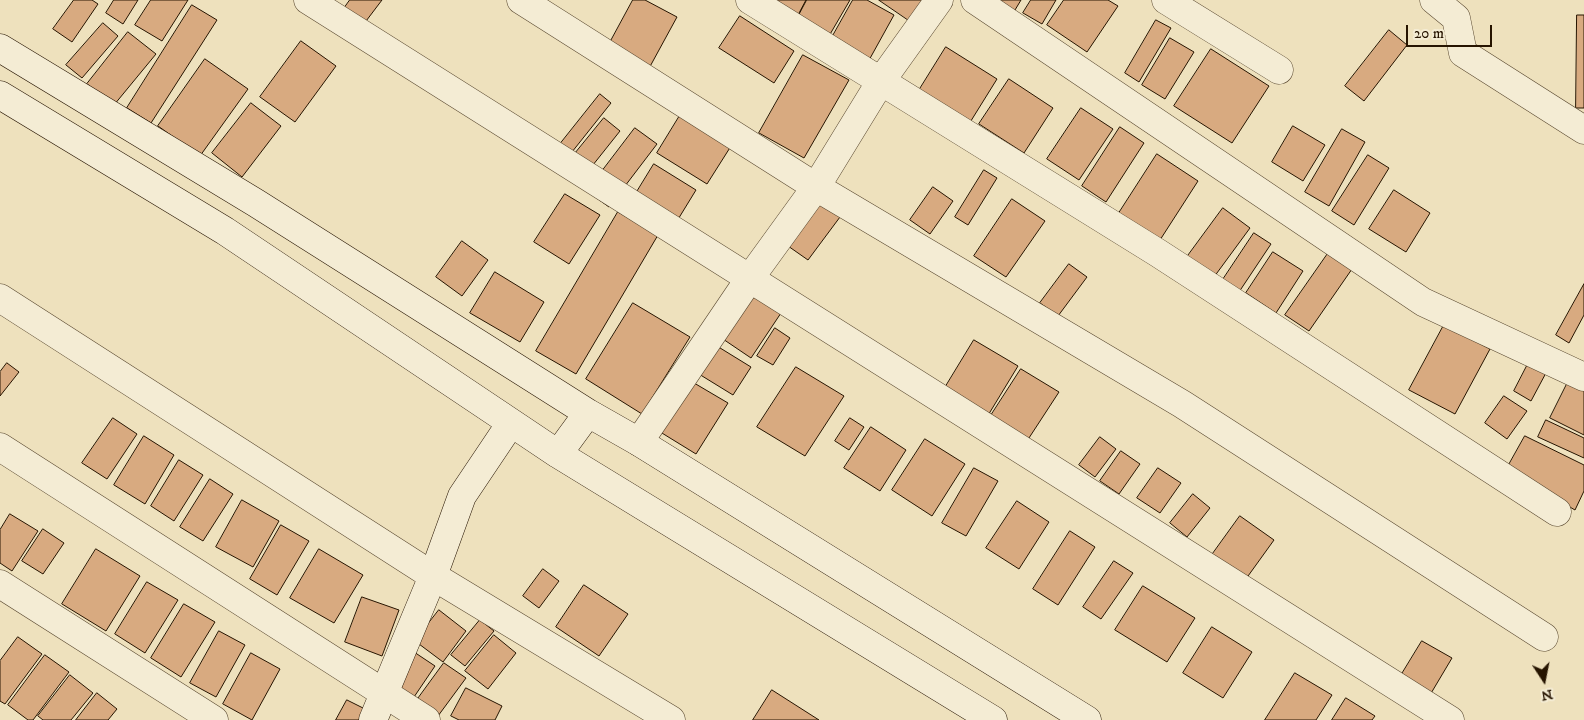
<!DOCTYPE html>
<style>
body{margin:0}
#map{position:relative;width:1584px;height:720px;overflow:hidden;background:#eee1bd;font-family:"IM FELL DW Pica",serif}
canvas{display:block}
.north{position:absolute;left:1519px;top:655px;width:50px;height:50px;-webkit-text-stroke:4px #f4ecd4;paint-order:stroke;rotate:169deg;font-size:14px;font-weight:700;line-height:20px;text-align:center;color:#261400}
.north::after{content:'';display:block;margin:auto;width:18px;height:22px;background:#261400;clip-path:polygon(50% 0,100% 100%,50% 72%,0 100%)}
.scale{position:absolute;left:1406px;top:25px;width:86px;height:22px;box-sizing:border-box;border:2px solid #261400;border-top:0;padding-left:6px;font-size:15px;line-height:18px;white-space:nowrap;color:#261400;-webkit-text-stroke:4px #f4ecd4;paint-order:stroke}
</style>
<div id="map">
<canvas width="1584" height="720"></canvas>
<div class="north">N</div>
<div class="scale">20 m</div>
</div>
<script>
const g = document.querySelector('canvas').getContext('2d');
g.lineJoin = 'round';
function fill(path, color) { g.fillStyle = color; g.fill(path, 'evenodd'); }
function strokePath(path, color, width, dash) { g.strokeStyle = color; g.lineWidth = width; g.lineCap = dash ? 'butt' : 'round'; g.setLineDash(dash || []); g.stroke(path); }
const building = new Path2D(`
 M 74,0 L 92,0 L 98,4 L 72,42 L 53,29 Z
 M 114,0 L 138,0 L 123,24 L 106,13 Z
 M 151,0 L 188,0 L 162,41 L 135,25 Z
 M 350,0 L 382,0 L 360,29 L 340,14 Z
 M 633,0 L 645,0 L 677,17 L 647,72 L 606,50 Z
 M 771,0 L 806,0 L 798,15 Z
 M 807,0 L 850,0 L 829,36 L 797,19 Z
 M 853,0 L 867,0 L 894,15 L 868,62 L 830,41 Z
 M 879,0 L 926,0 L 910,21 Z
 M 998,0 L 1021,0 L 1015,10 Z
 M 1031,0 L 1056,0 L 1042,24 L 1023,13 Z
 M 1064,0 L 1108,0 L 1118,6 L 1087,52 L 1047,25 Z
 M 192,5 L 217,20 L 151,123 L 127,108 Z
 M 1577,15 L 1584,15 L 1584,108 L 1576,108 Z
 M 740,16 L 794,51 L 774,83 L 719,48 Z
 M 1156,20 L 1171,28 L 1139,82 L 1125,73 Z
 M 103,23 L 118,36 L 82,78 L 66,65 Z
 M 1389,30 L 1407,45 L 1364,101 L 1345,86 Z
 M 128,32 L 156,54 L 114,105 L 87,84 Z
 M 1170,38 L 1194,52 L 1165,99 L 1142,85 Z
 M 301,41 L 336,66 L 295,122 L 260,97 Z
 M 946,47 L 997,79 L 969,124 L 918,92 Z
 M 1211,49 L 1269,86 L 1232,143 L 1174,106 Z
 M 803,55 L 849,80 L 804,158 L 759,133 Z
 M 205,59 L 248,89 L 200,156 L 158,126 Z
 M 1009,79 L 1053,108 L 1024,153 L 979,124 Z
 M 600,94 L 611,103 L 560,167 L 549,158 Z
 M 251,103 L 281,126 L 242,177 L 212,153 Z
 M 687,104 L 738,135 L 707,184 L 657,153 Z
 M 1081,108 L 1113,129 L 1079,180 L 1047,159 Z
 M 604,118 L 620,131 L 577,185 L 560,172 Z
 M 1293,126 L 1325,145 L 1303,181 L 1272,162 Z
 M 1120,127 L 1144,143 L 1106,202 L 1082,186 Z
 M 635,128 L 657,144 L 609,207 L 587,191 Z
 M 1342,129 L 1365,142 L 1329,206 L 1305,192 Z
 M 1157,154 L 1198,181 L 1160,240 L 1119,213 Z
 M 1368,155 L 1389,168 L 1354,225 L 1332,211 Z
 M 654,164 L 696,190 L 677,221 L 635,195 Z
 M 984,170 L 997,178 L 968,225 L 955,217 Z
 M 933,187 L 953,201 L 930,234 L 910,220 Z
 M 1394,190 L 1430,213 L 1406,252 L 1369,229 Z
 M 565,194 L 600,215 L 569,264 L 534,242 Z
 M 1012,199 L 1045,221 L 1006,277 L 974,256 Z
 M 820,202 L 840,217 L 808,260 L 788,246 Z
 M 1223,208 L 1250,228 L 1214,277 L 1187,257 Z
 M 618,212 L 658,235 L 576,374 L 536,351 Z
 M 1254,233 L 1271,244 L 1239,292 L 1222,281 Z
 M 462,241 L 488,260 L 462,296 L 436,277 Z
 M 1273,252 L 1303,271 L 1276,313 L 1246,293 Z
 M 1329,252 L 1352,269 L 1309,331 L 1285,315 Z
 M 1069,264 L 1087,277 L 1058,316 L 1040,303 Z
 M 495,272 L 544,302 L 520,342 L 470,313 Z
 M 1584,284 L 1584,315 L 1569,343 L 1556,335 Z
 M 749,288 L 783,310 L 751,358 L 717,335 Z
 M 633,303 L 690,337 L 642,414 L 586,379 Z
 M 1444,325 L 1490,349 L 1455,414 L 1409,390 Z
 M 775,328 L 790,338 L 773,365 L 757,356 Z
 M 974,340 L 1018,366 L 987,417 L 943,391 Z
 M 712,343 L 751,367 L 733,395 L 694,371 Z
 M 1529,362 L 1547,371 L 1531,401 L 1514,391 Z
 M 7,363 L 19,372 L 0,396 L 0,372 Z
 M 796,367 L 844,396 L 805,456 L 757,427 Z
 M 1021,369 L 1059,392 L 1027,441 L 990,417 Z
 M 1571,376 L 1584,382 L 1584,435 L 1550,418 Z
 M 689,380 L 728,403 L 696,454 L 657,430 Z
 M 1504,396 L 1527,411 L 1507,439 L 1485,423 Z
 M 113,418 L 137,434 L 107,479 L 82,463 Z
 M 850,418 L 864,427 L 849,450 L 835,441 Z
 M 1546,420 L 1584,438 L 1584,458 L 1538,437 Z
 M 871,427 L 906,450 L 880,491 L 844,468 Z
 M 144,436 L 174,455 L 145,504 L 114,485 Z
 M 1525,436 L 1584,465 L 1584,491 L 1575,510 L 1506,470 Z
 M 1100,437 L 1116,449 L 1095,477 L 1079,465 Z
 M 925,439 L 965,464 L 932,516 L 892,490 Z
 M 1121,451 L 1140,464 L 1119,494 L 1100,481 Z
 M 179,460 L 203,475 L 174,521 L 151,506 Z
 M 974,468 L 998,481 L 966,536 L 942,523 Z
 M 1158,468 L 1181,483 L 1160,513 L 1137,498 Z
 M 210,479 L 233,494 L 203,541 L 180,527 Z
 M 1193,494 L 1210,508 L 1187,537 L 1170,523 Z
 M 242,500 L 279,521 L 253,567 L 216,547 Z
 M 1017,501 L 1049,522 L 1019,569 L 986,548 Z
 M 10,514 L 38,531 L 12,571 L 0,563 L 0,530 Z
 M 1240,516 L 1274,540 L 1243,583 L 1209,559 Z
 M 281,525 L 309,541 L 277,595 L 250,579 Z
 M 43,529 L 64,543 L 43,574 L 22,561 Z
 M 1070,531 L 1095,547 L 1058,605 L 1033,589 Z
 M 96,549 L 140,576 L 106,631 L 62,604 Z
 M 319,549 L 363,575 L 334,623 L 290,598 Z
 M 1114,561 L 1133,573 L 1101,619 L 1083,607 Z
 M 543,569 L 559,581 L 539,608 L 523,596 Z
 M 147,582 L 178,600 L 145,653 L 115,634 Z
 M 584,585 L 628,614 L 599,656 L 556,627 Z
 M 1143,586 L 1195,618 L 1167,662 L 1115,630 Z
 M 362,597 L 399,610 L 382,656 L 345,642 Z
 M 184,604 L 215,622 L 181,677 L 151,658 Z
 M 439,610 L 466,631 L 443,662 L 415,641 Z
 M 480,620 L 494,631 L 465,666 L 451,655 Z
 M 1212,627 L 1252,652 L 1223,698 L 1183,673 Z
 M 219,631 L 245,645 L 216,697 L 190,683 Z
 M 494,635 L 516,653 L 488,689 L 465,671 Z
 M 18,637 L 42,654 L 5,704 L 0,701 L 0,661 Z
 M 1422,641 L 1452,658 L 1427,700 L 1397,682 Z
 M 411,650 L 435,666 L 414,697 L 390,681 Z
 M 251,653 L 280,669 L 252,720 L 223,704 Z
 M 45,655 L 69,672 L 33,720 L 28,720 L 8,705 Z
 M 444,663 L 466,678 L 438,716 L 417,700 Z
 M 1295,673 L 1332,695 L 1316,720 L 1265,720 Z
 M 70,675 L 93,693 L 71,720 L 43,720 L 38,716 Z
 M 466,688 L 502,706 L 495,720 L 459,720 L 451,716 Z
 M 772,690 L 819,720 L 753,720 Z
 M 97,693 L 117,709 L 108,720 L 76,720 Z
 M 1346,698 L 1375,716 L 1372,720 L 1332,720 Z
 M 347,700 L 369,711 L 365,720 L 336,720 Z`);
fill(building, '#d8aa80');
strokePath(building, '#261400', 1);
const street = new Path2D(`
 M 308,0 L 1450,720
 M 521,0 L 816,187 L 1182,404 L 1544,637
 M 750,0 L 1158,253 L 1557,512
 M 975,0 L 1423,302 L 1584,377
 M 1166,0 L 1279,70
 M 1434,0 L 1456,18 L 1463,53 L 1584,130
 M 0,298 L 433,576 L 671,720
 M 639,442 L 750,278 L 816,187 L 881,81 L 939,0
 M 0,447 L 426,720
 M 0,584 L 214,720`);
const secondary = new Path2D(`
 M 0,48 L 256,203 L 588,413 L 639,442 L 1087,720
 M 0,95 L 225,231 L 558,454 L 993,720
 M 558,454 L 588,413
 M 373,720 L 433,576 L 462,496 L 511,423`);
strokePath(street, '#58472f', 29);
strokePath(secondary, '#261400', 29);
strokePath(street, '#f4ecd4', 28);
strokePath(secondary, '#f4ecd4', 28);
</script>
